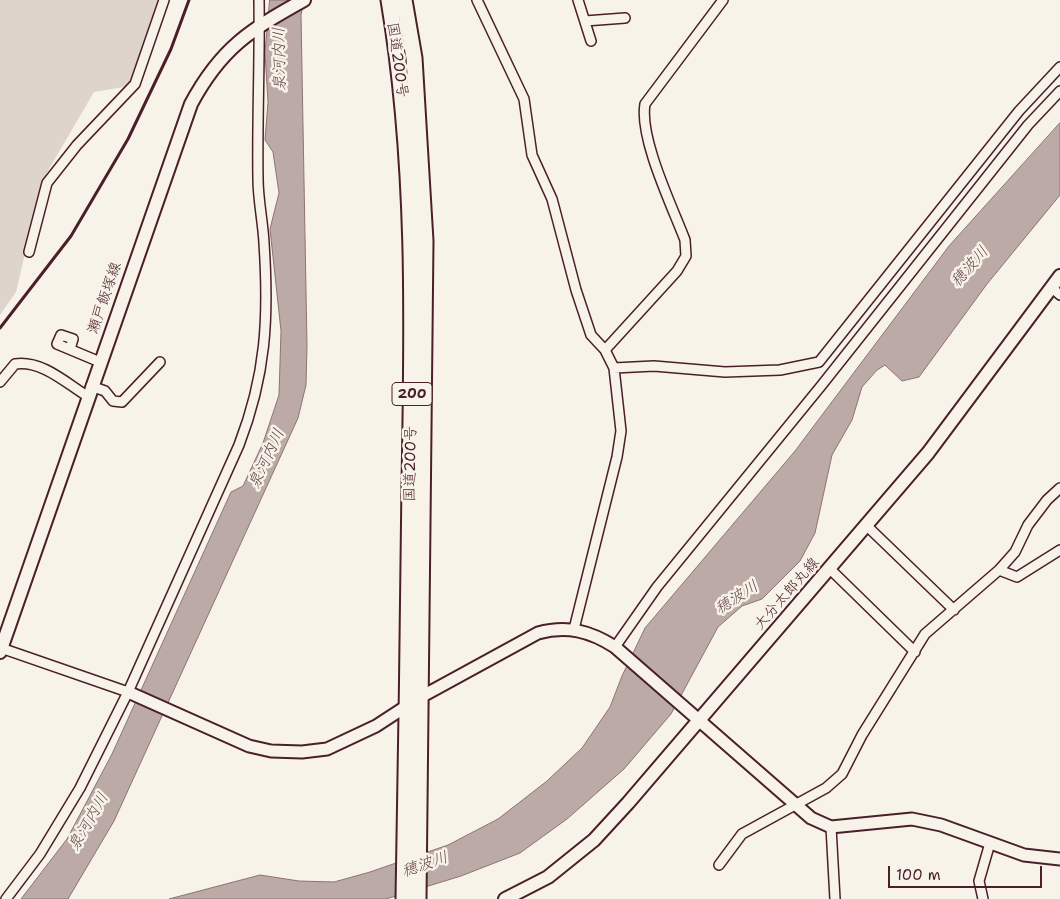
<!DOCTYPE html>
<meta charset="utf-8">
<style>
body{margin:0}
#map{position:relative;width:1060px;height:899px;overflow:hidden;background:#f7f3e8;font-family:"Shantell Sans",sans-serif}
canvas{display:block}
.scale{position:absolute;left:888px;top:866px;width:154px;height:22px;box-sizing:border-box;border:2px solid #4a1f2b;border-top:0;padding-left:6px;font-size:15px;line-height:18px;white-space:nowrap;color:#4a1f2b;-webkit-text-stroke:4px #f7f3e8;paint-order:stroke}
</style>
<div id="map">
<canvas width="1060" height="899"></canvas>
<div class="scale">100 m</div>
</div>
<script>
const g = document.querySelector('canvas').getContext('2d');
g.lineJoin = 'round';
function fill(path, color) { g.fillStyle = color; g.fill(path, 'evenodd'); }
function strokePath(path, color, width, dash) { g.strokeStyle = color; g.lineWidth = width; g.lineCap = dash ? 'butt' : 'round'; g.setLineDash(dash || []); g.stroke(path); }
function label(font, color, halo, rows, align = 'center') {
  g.font = font + ' "Shantell Sans","Klee One",sans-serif'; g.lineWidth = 5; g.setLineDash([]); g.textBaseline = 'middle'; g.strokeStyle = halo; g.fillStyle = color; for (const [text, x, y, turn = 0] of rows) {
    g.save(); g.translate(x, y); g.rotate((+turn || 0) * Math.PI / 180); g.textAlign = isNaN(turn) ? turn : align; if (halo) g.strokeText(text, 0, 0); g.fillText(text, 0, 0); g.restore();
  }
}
fill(new Path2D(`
 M 0,0 L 161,0 L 130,86 L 94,92 L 42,181 L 16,292 L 0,315 Z`), '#ded4cc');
const water = new Path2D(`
 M 270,0 L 304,0 L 301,15 L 307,346 L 306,385 L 298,418 L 114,821 L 68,899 L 21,899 L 67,839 L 112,754 L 231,492 L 243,486 L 263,443 L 279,395 L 281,331 L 270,229 L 279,193 L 273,152 L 265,140 L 268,102 L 265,53 Z
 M 1060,123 L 1060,195 L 987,284 L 919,377 L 902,381 L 885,365 L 877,370 L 862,387 L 852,420 L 832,455 L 815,533 L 800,561 L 762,599 L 742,606 L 718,627 L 671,714 L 624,769 L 567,819 L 520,853 L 461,876 L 386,899 L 169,899 L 260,875 L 299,881 L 334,882 L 370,872 L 448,845 L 498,819 L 547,781 L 582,748 L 610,707 L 622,676 L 645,628 L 795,451 L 949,246 Z`);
fill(water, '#bcaaa7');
strokePath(water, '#8e7275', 1);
const minor = new Path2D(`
 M 477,0 L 524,99 L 532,155 L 552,199 L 576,290 L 591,335 L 605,350 L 614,368 L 621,431 L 617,457 L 574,629
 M 578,0 L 591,41
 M 585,21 L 625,18
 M 29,252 L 47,183 L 77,145 L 135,84 L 164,0
 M 1051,287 L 1060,295
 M 70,349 L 73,339 L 61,335 L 57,344 L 100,362
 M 605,350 L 677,271 L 686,256 L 685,240 C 672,206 639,138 645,104 L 723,0
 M 614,368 L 654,366 L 725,372 L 780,370 L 819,362 L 1019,111 L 1060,67
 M 0,382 L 15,364 C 42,360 66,383 87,396
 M 91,386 L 105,391 L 113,401 L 122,402 L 160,362
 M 867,526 L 954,610
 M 830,569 L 915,652
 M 999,570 L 1017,577 L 1060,550
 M 615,647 L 657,587 L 821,386 L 1028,125 L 1060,91
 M 1,648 L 128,692
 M 831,827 L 835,899
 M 719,865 L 742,834 L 826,788 L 842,774 L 862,735 L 925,634 L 999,570 L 1015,552 L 1028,525 L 1047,500 L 1060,488
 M 6,899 L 40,854 L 80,788 L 128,692 L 239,445 C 266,375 269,318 264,243 C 263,222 258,200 258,179 C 257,119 260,60 259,0
 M 983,899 L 979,881 L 990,843`);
const tertiary = new Path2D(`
 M 128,692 L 249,746 L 271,751 L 302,752 L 327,749 L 376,726 L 419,698 L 538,633 C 567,625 590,631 615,647 L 811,818 L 831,827 L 912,819 L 941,825 L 1024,855 L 1060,859`);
const secondary = new Path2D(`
 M 0,652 L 191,104 C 221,48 250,30 304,0
 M 505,899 L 548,877 L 594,840 L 628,803 L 928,453 L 1060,276`);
const trunk = new Path2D(`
 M 389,0 C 416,160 413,321 410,483 C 408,622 407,760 404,899
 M 404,0 L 414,58 L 425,241 L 418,899`);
strokePath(minor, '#4a1f2b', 12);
strokePath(tertiary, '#4a1f2b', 15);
strokePath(secondary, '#4a1f2b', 16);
strokePath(trunk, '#4a1f2b', 19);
strokePath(minor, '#f7f3e8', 9);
strokePath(tertiary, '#f7f3e8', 11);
strokePath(secondary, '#f7f3e8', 12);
strokePath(trunk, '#f7f3e8', 15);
strokePath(new Path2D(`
 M 0,328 L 71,236 L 128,139 L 171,49 L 189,0`), '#4a1f2b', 3);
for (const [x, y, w] of [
 [412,394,40]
]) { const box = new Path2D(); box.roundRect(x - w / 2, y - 11.5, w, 23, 4); g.fillStyle = '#f7f3e8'; g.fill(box); strokePath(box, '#4a1f2b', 1); }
label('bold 14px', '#4a1f2b', null, [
 ["200",412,394]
]);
label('15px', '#4a1f2b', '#f7f3e8', [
 ["国道200号",397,60,82],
 ["瀬戸飯塚線",105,298,-71],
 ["国道200号",411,464,-89],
 ["大分太郎丸線",787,594,-49]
]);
label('italic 16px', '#6c4950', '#f7f3e8', [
 ["泉河内川",280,59,-91],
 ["穂波川",970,267,-49],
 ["泉河内川",267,459,-65],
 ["穂波川",737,598,-33],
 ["泉河内川",89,822,-60],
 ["穂波川",425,865,-19]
]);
</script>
